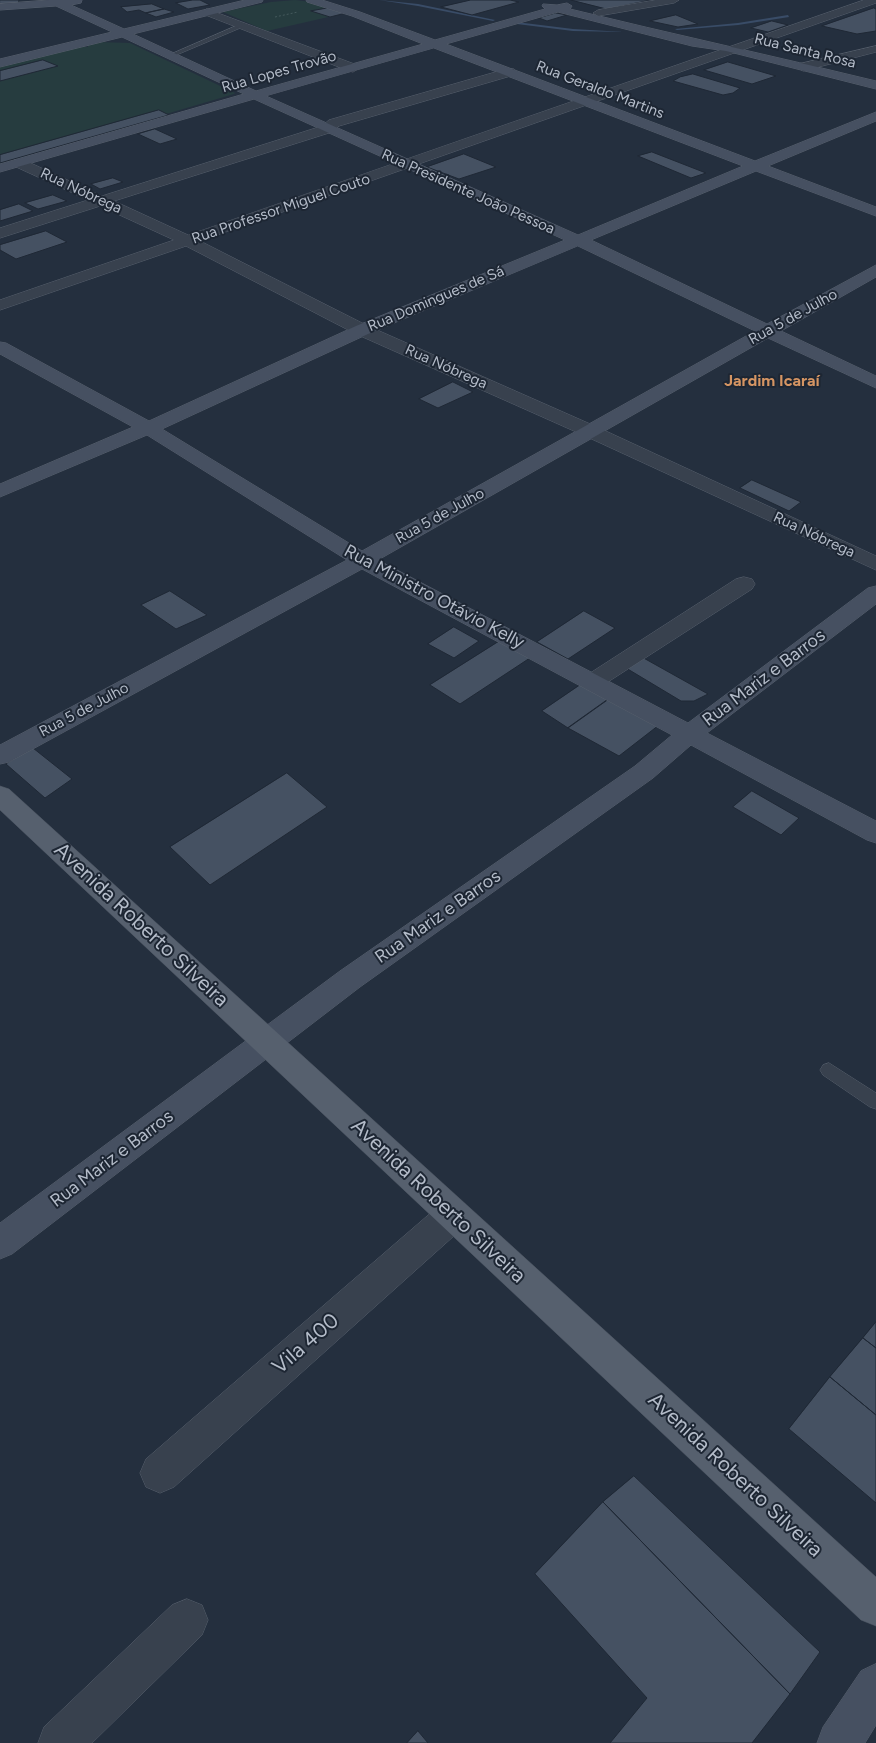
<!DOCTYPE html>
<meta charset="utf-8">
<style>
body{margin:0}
canvas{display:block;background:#242f3e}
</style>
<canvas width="876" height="1743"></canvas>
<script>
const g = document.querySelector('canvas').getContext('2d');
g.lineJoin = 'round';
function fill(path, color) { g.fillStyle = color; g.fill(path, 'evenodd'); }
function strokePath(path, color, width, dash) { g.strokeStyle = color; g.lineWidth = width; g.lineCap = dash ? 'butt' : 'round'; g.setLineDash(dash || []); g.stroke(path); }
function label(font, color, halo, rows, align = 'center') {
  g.font = font + ' Figtree,sans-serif'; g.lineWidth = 4; g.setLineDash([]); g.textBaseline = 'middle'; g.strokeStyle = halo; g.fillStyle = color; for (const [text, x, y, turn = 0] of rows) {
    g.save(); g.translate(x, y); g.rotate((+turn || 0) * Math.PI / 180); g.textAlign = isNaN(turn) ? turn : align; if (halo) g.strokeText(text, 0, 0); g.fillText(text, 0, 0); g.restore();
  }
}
fill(new Path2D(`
 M 295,0 L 311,2 L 346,13 L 267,31 L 223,12 L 271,2 Z
 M 97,42 L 130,43 L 235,93 L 234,94 L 0,163 L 0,66 L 75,47 L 88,47 L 88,44 Z`), '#263c3f');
fill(new Path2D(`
 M 379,0 L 418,4 L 495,20 L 493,21 L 418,6 Z
 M 788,15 L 789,17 L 738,25 L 677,30 L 675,29 L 738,23 Z
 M 516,22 L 573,29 L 624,32 L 573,31 L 517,24 Z`), '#394c67');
const building = new Path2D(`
 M 0,0 L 19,0 L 18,4 L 0,4 Z
 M 193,0 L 200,0 L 210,5 L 188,9 L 176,3 Z
 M 471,0 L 510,0 L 519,2 L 472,15 L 441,7 Z
 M 571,0 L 651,0 L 607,9 Z
 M 152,4 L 164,9 L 146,13 L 139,10 L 127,12 L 121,7 Z
 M 328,8 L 346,13 L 330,17 L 311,11 Z
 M 874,8 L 876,9 L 876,31 L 857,34 L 822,26 Z
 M 164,9 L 174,12 L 156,17 L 146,13 Z
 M 556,13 L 567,15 L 547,21 L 539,18 Z
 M 676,15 L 698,24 L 678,27 L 650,21 Z
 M 772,21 L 788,25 L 768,32 L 751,28 Z
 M 43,60 L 58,66 L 0,81 L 0,71 Z
 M 728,62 L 776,76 L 752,84 L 704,70 Z
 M 693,74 L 740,88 L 733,93 L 723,95 L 673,81 L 680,77 Z
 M 159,110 L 169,115 L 0,163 L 0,155 Z
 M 155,129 L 177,139 L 160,144 L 138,134 Z
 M 652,152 L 706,173 L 691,178 L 638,156 Z
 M 464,154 L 496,167 L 459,179 L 427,167 Z
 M 113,178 L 123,182 L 100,189 L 91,184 Z
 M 53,195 L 67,201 L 38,209 L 25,203 Z
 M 19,204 L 33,211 L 0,221 L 0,210 Z
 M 46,231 L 67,242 L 16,259 L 0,250 L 0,245 Z
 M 453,382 L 473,392 L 438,408 L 419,399 Z
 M 752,480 L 801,502 L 789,511 L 740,488 Z
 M 170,591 L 207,615 L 176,629 L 141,605 Z
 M 584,611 L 615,628 L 568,659 L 537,642 Z
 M 454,627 L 479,641 L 454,658 L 428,644 Z
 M 506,637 L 536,654 L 460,704 L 430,685 Z
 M 640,656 L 708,694 L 694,701 L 681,701 L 626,668 Z
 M 586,681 L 613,696 L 568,728 L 542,711 Z
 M 613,696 L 659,725 L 619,756 L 568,728 Z
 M 33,748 L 72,779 L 45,798 L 6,764 Z
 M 287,773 L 327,807 L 210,885 L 170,847 Z
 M 752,791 L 799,818 L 781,835 L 733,807 Z
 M 876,1322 L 876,1348 L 863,1338 Z
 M 863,1338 L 876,1348 L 876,1415 L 830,1377 Z
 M 830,1377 L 876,1415 L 876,1503 L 789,1429 Z
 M 634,1476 L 820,1652 L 790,1694 L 603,1502 Z
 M 603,1502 L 790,1694 L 752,1743 L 610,1743 L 647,1698 L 535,1574 Z
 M 418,1731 L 428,1743 L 407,1743 Z`);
fill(building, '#455162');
strokePath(building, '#1f2835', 1);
const lane = new Path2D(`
 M 243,23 L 245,26 L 174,56 L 169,55 Z
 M 829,1063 L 876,1093 L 876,1109 L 870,1107 L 823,1075 L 820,1070 L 823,1065 Z`);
const street = new Path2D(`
 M 656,0 L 679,0 L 674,3 L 598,16 L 593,13 L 598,10 Z
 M 864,0 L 876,0 L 876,3 L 200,241 L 368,326 L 597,427 L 876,556 L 876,570 L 583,435 L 356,334 L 186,246 L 0,310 L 0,300 L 174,240 L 100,206 L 0,238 L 0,228 L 88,200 L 14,166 L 12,163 L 14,160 L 24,160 L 102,196 L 322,126 L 329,120 L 506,69 L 514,69 L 516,72 L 514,75 L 339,126 L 332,132 L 114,201 L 188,235 Z
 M 207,9 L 357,65 L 359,68 L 353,72 L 349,71 L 203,14 L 202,12 Z
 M 876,46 L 876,52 L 803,71 L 797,67 L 799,64 Z
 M 744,577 L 752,579 L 755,584 L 752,589 L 600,687 L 592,690 L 584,687 L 580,682 L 584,677 L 736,579 Z
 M 453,1199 L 465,1204 L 470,1215 L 465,1226 L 174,1487 L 160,1493 L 146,1487 L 140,1473 L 146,1459 L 441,1204 Z
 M 187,1599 L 202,1605 L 208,1620 L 202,1635 L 92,1743 L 38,1743 L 44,1727 L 172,1605 Z`);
const secondary = new Path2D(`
 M 49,0 L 82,0 L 81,3 L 71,5 L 124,29 L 245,0 L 263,0 L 262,2 L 133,34 L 256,91 L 423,44 L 352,16 L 307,2 L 306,0 L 322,0 L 360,12 L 435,40 L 545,9 L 542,6 L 543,4 L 557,5 L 567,3 L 572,6 L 570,9 C 672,34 774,56 876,81 L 876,89 L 726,51 L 692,46 L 558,12 L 446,44 L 755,161 L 876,112 L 876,121 L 768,166 L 876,207 L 876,216 L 756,171 L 591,240 L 767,324 L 876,265 L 876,277 L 781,331 L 876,376 L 876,388 L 768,338 L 378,560 L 688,723 L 868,588 L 876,586 L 876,604 L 707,733 L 876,821 L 876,843 L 867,840 L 691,745 L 653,778 L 360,987 L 12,1254 L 0,1259 L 0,1223 L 340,971 L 635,766 L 672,735 L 362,569 L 9,762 L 0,764 L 0,745 L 347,560 L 147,435 L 0,497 L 0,484 L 133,427 L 0,354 L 0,342 L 6,343 L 149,421 L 356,326 L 565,240 L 254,99 L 0,172 L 0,164 L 244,94 L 122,37 L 0,67 L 0,59 L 112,32 L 56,6 L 0,10 L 0,4 ZM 434,48 L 743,166 L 578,235 L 266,96 ZM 578,246 L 755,331 L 362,551 L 162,429 L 368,334 Z
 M 876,1664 L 876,1725 L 865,1743 L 817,1743 L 823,1727 L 861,1671 Z`);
const primary = new Path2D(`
 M 0,786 L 9,789 L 876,1577 L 876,1626 L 861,1620 L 0,810 Z`);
strokePath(lane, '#565f6c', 1);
strokePath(street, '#565f6c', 1);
strokePath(secondary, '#565f6c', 1);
strokePath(primary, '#414a57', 1);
strokePath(new Path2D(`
 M 275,17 L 298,12`), '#44595c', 1, [2, 2]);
fill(lane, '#38414e');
fill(street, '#38414e');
fill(secondary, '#465061');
fill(primary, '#56606e');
label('15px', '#b4bcc9', '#1d2633', [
 ["Rua Santa Rosa",805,51,14],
 ["Rua Lopes Trovão",279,72,-16],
 ["Rua Geraldo Martins",600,90,21],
 ["Rua Nóbrega",81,191,25],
 ["Rua Presidente João Pessoa",468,192,24],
 ["Rua Professor Miguel Couto",281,209,-19],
 ["Rua Domingues de Sá",436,299,-23],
 ["Rua 5 de Julho",793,317,-29],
 ["Rua Nóbrega",446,367,24],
 ["Rua 5 de Julho",440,516,-29],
 ["Rua Nóbrega",814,535,25],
 ["Rua 5 de Julho",84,710,-28]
]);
label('bold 16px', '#d59563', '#1d2633', [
 ["Jardim Icaraí",772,381]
]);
label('18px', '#b4bcc9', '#1d2633', [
 ["Rua Ministro Otávio Kelly",434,597,28],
 ["Rua Mariz e Barros",764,678,-37],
 ["Rua Mariz e Barros",438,917,-35],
 ["Rua Mariz e Barros",112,1159,-37]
]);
label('21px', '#b4bcc9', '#1d2633', [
 ["Avenida Roberto Silveira",141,925,43],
 ["Avenida Roberto Silveira",438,1201,43],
 ["Vila 400",306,1344,-41],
 ["Avenida Roberto Silveira",735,1475,43]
]);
</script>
